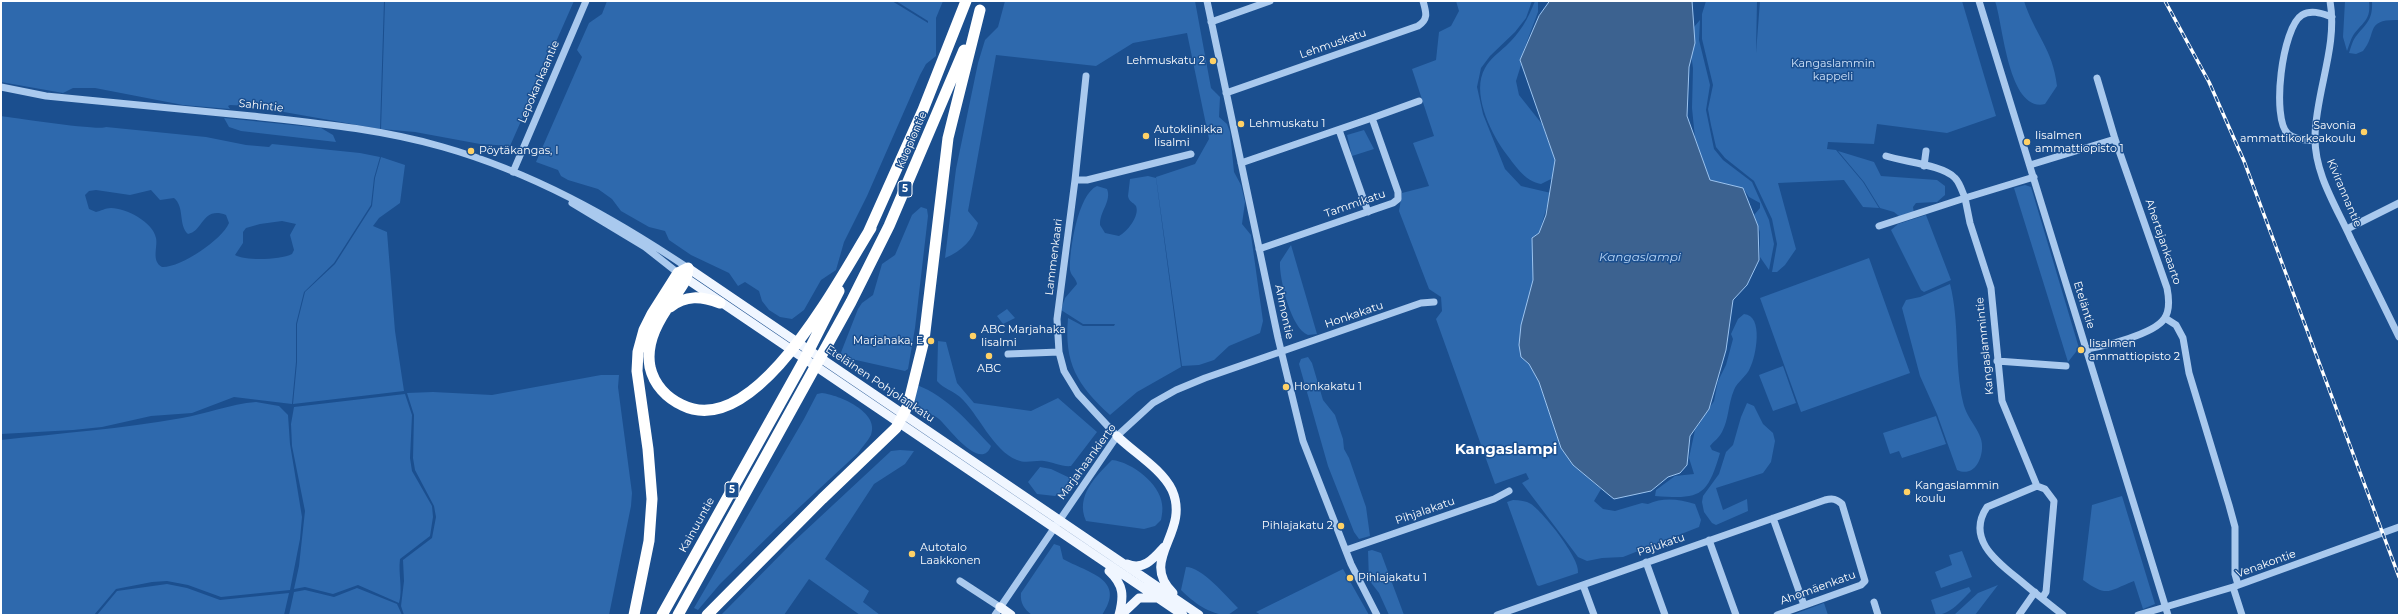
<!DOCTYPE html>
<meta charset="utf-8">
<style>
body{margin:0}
#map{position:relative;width:2400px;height:616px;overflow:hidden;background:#1b4f8f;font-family:Montserrat,sans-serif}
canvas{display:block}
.frame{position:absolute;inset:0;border:2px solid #fff;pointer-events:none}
</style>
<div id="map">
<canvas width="2400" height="616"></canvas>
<div class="frame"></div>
</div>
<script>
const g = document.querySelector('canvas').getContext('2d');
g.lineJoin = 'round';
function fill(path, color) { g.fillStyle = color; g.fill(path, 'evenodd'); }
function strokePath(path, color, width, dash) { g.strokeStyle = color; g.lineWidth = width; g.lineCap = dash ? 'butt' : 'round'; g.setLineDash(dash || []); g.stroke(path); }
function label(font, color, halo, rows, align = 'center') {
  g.font = font + ' Montserrat,sans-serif'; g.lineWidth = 3; g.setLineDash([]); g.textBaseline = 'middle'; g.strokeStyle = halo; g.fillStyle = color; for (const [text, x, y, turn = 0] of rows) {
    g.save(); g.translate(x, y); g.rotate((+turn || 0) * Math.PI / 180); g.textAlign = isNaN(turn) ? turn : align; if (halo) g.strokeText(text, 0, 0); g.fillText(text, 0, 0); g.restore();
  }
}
fill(new Path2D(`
 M 1,1 L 384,1 L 380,129 L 250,106 L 230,105 L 228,106 L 230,109 L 183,105 L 95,88 L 73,88 L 63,93 L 1,82 Z
 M 385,1 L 574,1 L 510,146 L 480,144 L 415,132 L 381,129 Z
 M 607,1 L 892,1 L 928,23 L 928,21 L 896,1 L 943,1 L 936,18 L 936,56 L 926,64 L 920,75 L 867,196 L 844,242 L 836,270 L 821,280 L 804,310 L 792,319 L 780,317 L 769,310 L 762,301 L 759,291 L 745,282 L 738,286 L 729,273 L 691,255 L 669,240 L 665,231 L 649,227 L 621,211 L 612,199 L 598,189 L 568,180 L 561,176 L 558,170 L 536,162 L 582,57 L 577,50 L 589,23 L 602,14 Z
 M 1005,1 L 1195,1 L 1211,88 L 1220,97 L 1219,117 L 1227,124 L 1230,132 L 1234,172 L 1241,185 L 1245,202 L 1242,224 L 1251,235 L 1263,321 L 1260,333 L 1229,346 L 1214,360 L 1199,365 L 1182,366 L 1156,177 L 1195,164 L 1209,139 L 1187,33 L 1133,43 L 1096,66 L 996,55 L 968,211 L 978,223 C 973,240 962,251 945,258 L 956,169 L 978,63 L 985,40 L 998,27 Z
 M 1456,1 L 1532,1 L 1526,18 L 1515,32 L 1490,56 L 1481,68 L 1477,87 L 1483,114 L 1505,169 L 1521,186 L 1551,193 L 1539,233 L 1532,241 L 1533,280 L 1521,357 L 1529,364 L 1539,382 L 1561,448 L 1573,465 L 1601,489 L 1594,501 L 1603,509 L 1615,511 L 1642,503 L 1648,504 C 1663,497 1679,499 1695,504 L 1701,520 L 1699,527 L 1623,557 L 1602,558 L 1587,561 L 1578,557 L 1522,483 L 1529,479 L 1526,473 L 1495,484 L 1436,319 L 1442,311 L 1441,297 L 1429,289 L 1399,211 L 1402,193 L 1429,186 L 1413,143 L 1434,136 L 1412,69 L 1436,60 L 1439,32 L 1451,26 L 1459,11 Z
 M 1535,1 L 1538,1 L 1538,12 L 1520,60 L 1521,65 L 1516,81 L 1519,95 L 1542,124 L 1555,160 L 1553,178 L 1541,184 C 1524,181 1514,164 1504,151 C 1490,131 1471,92 1485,68 C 1490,59 1498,53 1506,46 C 1520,33 1528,19 1535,1 Z
 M 1706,1 L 1757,1 L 1756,53 L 1760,1 L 1962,1 L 1996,116 L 1947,133 L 1877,124 L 1874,144 L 1828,142 L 1827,149 L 1836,150 L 1863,182 L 1879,208 L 1863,207 L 1844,180 L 1778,183 L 1796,249 L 1785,265 L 1777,272 L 1772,272 L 1777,244 L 1772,219 L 1754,181 L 1725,158 L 1716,147 L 1711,125 L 1708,109 L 1713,85 L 1702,39 L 1702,14 Z
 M 1995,1 L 2024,1 C 2034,33 2053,49 2057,86 L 2045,104 C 2008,113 2003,23 1995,1 Z
 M 2345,1 L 2369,1 C 2371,20 2364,21 2354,34 C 2351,38 2349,46 2347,51 L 2343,37 Z
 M 2372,1 L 2399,1 L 2399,20 C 2364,19 2378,33 2363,51 L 2356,54 L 2349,53 C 2351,47 2353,39 2357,35 C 2367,23 2373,19 2372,1 Z
 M 1700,20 L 1699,40 L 1710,85 L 1706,110 L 1714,149 L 1723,160 L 1752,182 L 1760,200 L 1769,220 L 1774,244 L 1769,270 L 1760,257 L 1760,232 L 1754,215 L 1760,208 L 1760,203 L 1749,197 L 1743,188 L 1710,180 L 1695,138 L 1692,108 L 1693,68 L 1688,34 Z
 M 1,116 C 15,118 101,131 106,127 L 206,137 L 246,145 L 269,147 L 272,144 L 360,153 L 380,157 L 374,178 L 371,205 L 334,263 L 304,292 L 296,324 L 296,362 L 292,404 L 234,397 L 192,413 L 151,416 L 102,427 L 73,430 L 1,434 ZM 96,190 L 130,195 L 151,190 L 160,200 L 174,198 C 185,207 178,225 188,234 C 203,232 202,206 226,215 L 229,223 C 222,240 180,268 162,267 C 151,261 158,247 156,238 C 153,222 126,208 111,208 C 105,208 101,211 96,212 L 89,209 L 85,195 L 89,191 ZM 282,221 L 296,224 L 290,235 L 294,250 L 292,254 C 280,260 245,261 235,255 L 243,243 L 243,232 L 246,228 L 260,224 Z
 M 224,118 L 321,128 L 333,135 L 336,142 L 241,131 L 229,127 Z
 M 1364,130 L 1374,149 L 1352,156 L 1347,135 Z
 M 1838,151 L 1874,162 L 1881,176 L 1937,180 L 1945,186 L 1945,195 L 1937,202 L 1916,203 L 1913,207 L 1914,213 L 1900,217 L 1894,212 L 1880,208 L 1864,182 Z
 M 381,157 L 405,165 L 400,203 L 379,218 L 373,226 L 387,232 L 395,331 L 404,391 L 293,404 L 297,362 L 297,324 L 305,292 L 335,264 L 372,206 L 375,178 Z
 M 1148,176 L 1156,178 L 1181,367 L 1137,392 L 1110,415 C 1077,385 1064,363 1068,318 L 1083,326 L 1114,326 L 1115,324 L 1083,324 L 1061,310 L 1065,298 L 1077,284 C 1076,278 1071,276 1070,270 C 1069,251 1078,194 1097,186 L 1107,189 C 1112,201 1099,212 1100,225 L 1105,233 L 1119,236 C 1127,232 1140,216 1136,206 C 1133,202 1129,202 1128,196 L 1130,179 Z
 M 2025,185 L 2031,187 L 2079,348 L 2068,362 L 2014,188 Z
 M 921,207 L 927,209 L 928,216 L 915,328 L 908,369 L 905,371 L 856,360 L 847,362 L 840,355 L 858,309 L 862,303 L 873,295 L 882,264 L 895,255 L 912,215 Z
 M 1926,215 L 1951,280 L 1924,292 L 1921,290 L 1891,230 L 1898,224 Z
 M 1291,245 L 1317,334 L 1308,335 C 1291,329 1279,278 1280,262 Z
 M 1869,258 L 1910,373 L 1801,412 L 1760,298 Z
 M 1950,284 C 1960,323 1954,363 1963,402 C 1967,421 1984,432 1982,449 C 1981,463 1972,477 1957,470 L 1937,414 L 1920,376 L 1902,308 L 1906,300 L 1920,297 Z
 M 1007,309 L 1015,318 L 1003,324 L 997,316 Z
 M 1744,314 C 1764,315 1756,357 1750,368 C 1747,376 1737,382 1734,390 C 1728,404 1729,419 1722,432 C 1719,438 1714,441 1710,446 L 1712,450 L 1720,453 C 1707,498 1699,499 1655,496 L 1656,490 L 1675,476 L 1694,474 L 1689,458 L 1695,430 L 1714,401 L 1718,381 L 1726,365 L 1733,339 L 1731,334 L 1738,319 Z
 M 938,341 L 946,342 L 957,383 L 974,403 L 1031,411 L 1058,398 L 1097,432 L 1071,466 C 1062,467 1053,462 1044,461 C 1035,460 1026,464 1017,460 C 993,451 978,413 960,397 C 952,390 944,389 937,381 Z
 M 1308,357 L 1312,363 L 1323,400 L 1335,415 L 1343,439 L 1344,449 L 1349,458 L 1366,507 L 1370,536 L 1359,539 L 1354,532 L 1328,466 L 1299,364 L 1301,359 Z
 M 1783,366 L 1796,403 L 1773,411 L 1759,375 Z
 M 601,375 L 619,375 L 618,387 L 632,493 L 631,506 L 609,615 L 404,615 L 401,606 L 404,581 L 403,560 L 432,538 L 436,517 L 434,506 L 415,470 L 413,458 L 414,415 L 407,393 L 433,392 L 492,395 Z
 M 917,385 C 948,397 968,422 991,446 C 981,473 947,426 939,419 C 933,414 926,413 919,410 L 915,400 Z
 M 822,393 C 839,395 880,412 871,435 C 868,441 862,447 858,453 L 777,528 L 720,584 L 698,610 L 694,608 L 804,419 L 817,394 Z
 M 405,394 L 412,415 L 410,458 L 412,471 L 432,506 L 433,517 L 430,536 L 400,559 C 398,574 403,588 399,603 L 358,585 L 333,594 L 305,587 L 294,589 L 299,566 L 305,511 L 292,446 L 291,424 L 294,407 Z
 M 256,402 L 279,406 L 288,415 L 290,444 L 302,517 L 300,539 L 290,590 L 221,597 L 188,585 L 167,581 L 152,582 L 116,589 L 94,615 L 1,615 L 1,440 C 61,433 122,429 182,418 C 206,414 230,404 256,402 Z
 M 1747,403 L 1754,406 L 1763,424 L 1773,433 L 1775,441 L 1771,462 L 1763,473 L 1716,488 L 1723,510 L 1747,499 L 1748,511 L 1716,525 L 1712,523 L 1704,512 L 1702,502 L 1703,496 L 1719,474 L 1726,452 L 1733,445 L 1741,417 Z
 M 1936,416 L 1946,444 L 1902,458 L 1899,451 L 1890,454 L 1883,433 Z
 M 900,450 L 914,451 L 905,464 L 874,484 L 825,559 L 869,591 L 863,602 L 880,615 L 860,615 L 809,579 L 784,615 L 721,615 L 790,545 L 891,451 Z
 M 1112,460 C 1132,462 1160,484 1162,504 C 1163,509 1162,515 1161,520 L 1155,526 L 1144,529 L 1086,521 C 1075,496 1096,476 1112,460 Z
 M 1040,467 L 1051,469 L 1070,478 L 1069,487 L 1055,496 L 1037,494 L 1028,482 Z
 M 2122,496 L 2155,604 L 2143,609 L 2134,581 C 2108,591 2108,598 2083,580 L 2092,505 Z
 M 1513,500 C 1520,500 1526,501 1531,504 C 1543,512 1581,559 1578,573 L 1539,586 L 1537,585 L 1507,502 Z
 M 1054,544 L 1060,546 L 1063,559 C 1088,573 1127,579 1102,615 L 1032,615 C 1024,609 1020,603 1021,593 Z
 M 1372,550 L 1381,553 L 1404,615 L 1389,615 L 1379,593 L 1369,580 L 1368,551 Z
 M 1962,551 L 1972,577 L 1941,588 L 1935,572 L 1952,565 L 1949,555 Z
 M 1186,567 C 1202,567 1226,596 1238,608 L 1228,615 C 1210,615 1193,602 1181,590 Z
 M 1343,569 L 1369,615 L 1261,615 L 1256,612 Z
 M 167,584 L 187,588 L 220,600 L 289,593 L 284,615 L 97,615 L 117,591 Z
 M 1998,585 L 1975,615 L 1954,615 L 1978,593 Z
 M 1969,587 L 1971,591 C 1962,600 1950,615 1936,615 L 1931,600 Z
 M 357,588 L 397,604 L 402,615 L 289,615 L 294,592 L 305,590 L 334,597 Z
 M 1824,603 L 1828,615 L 1792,615 Z`), '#2e69ad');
const water = new Path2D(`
 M 1550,1 L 1692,1 L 1695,43 L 1689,67 L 1687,116 L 1710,180 L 1743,188 L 1758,226 L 1759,260 L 1747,285 L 1733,300 L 1726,350 L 1709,409 L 1690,436 L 1687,465 L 1680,473 L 1668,477 L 1651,491 L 1614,499 L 1609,495 L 1573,465 L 1561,448 L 1539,382 L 1529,364 L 1521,357 L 1519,345 L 1521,325 L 1533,280 L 1532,238 L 1539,233 L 1546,215 L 1555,160 L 1520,60 L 1539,16 Z`);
fill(water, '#3c6290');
strokePath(water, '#9cc4f0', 1);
strokePath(new Path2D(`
 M 1207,1 L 1278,338 L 1303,441 L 1351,564 L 1377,615
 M 1979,1 L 2168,615
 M 2330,1 C 2338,46 2316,91 2315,136 C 2314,173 2336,206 2351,239 C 2367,272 2383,305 2399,337
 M 1211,22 L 1270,1
 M 1,87 L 46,96 C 114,102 183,109 252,116 C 316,123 381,129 443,147 C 531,172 612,217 688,268
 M 1226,93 L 1418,26 C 1429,19 1426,12 1423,1
 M 1372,118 L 1419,101
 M 1339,130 L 1368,212
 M 2315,141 C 2307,140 2295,140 2288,134 C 2271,119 2282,27 2302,15 C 2312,9 2323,14 2332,17
 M 1241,163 L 1372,118 L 1398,192 L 1398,199 L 1393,203 L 1259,249
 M 2030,165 L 2115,139
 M 1924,166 L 1926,151
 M 513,172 L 586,1
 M 2034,177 L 1965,198 L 1970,223 L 1991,288 L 2002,401 L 2037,486 L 2045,489 L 2054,501 L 2046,592 L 2042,598
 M 1075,180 L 1086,76
 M 572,203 L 645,247 L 678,273
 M 1879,226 L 1965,198 C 1962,191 1960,183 1955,178 C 1943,165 1904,162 1886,156
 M 2347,229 L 2399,203
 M 2165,318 L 2176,325 L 2183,338 L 2189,373 L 2229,505 L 2235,527 L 2235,574 L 2238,585
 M 2087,349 C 2105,346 2154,334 2164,319 C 2170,311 2169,298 2167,288 L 2115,139 L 2097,78
 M 1008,354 L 1059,352
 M 1997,361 L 2066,366
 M 1117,436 L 1078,394 L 1064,371 L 1059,352 L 1057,319 L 1075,180 L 1087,180 L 1191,154
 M 2037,486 L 1987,507 C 1965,540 1999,563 2022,582 C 2035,593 2049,604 2063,615
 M 1773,518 L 1804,605
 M 1709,540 L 1736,615
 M 1346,550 L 1494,499 L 1509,491
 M 1646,562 L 1665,615
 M 960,581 L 1000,607
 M 1583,585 L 1594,615
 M 2233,587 L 2242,615
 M 1874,602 L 1878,615
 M 995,615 L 1117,436 L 1153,403 L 1176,390 L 1205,378 L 1421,303 L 1434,302
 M 1497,615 L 1825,500 C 1833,498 1836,499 1842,504 L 1865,581 L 1861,585 L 1777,615
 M 2019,615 L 2035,592
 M 2138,615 L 2233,587 L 2399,527`), '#a9c9ee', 7);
strokePath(new Path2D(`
 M 688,268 L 1199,615
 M 681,275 L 1183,615
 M 1117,436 C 1134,453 1161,468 1172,490 C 1191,533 1138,559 1173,593
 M 1127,564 C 1144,571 1154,558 1164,547
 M 1109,571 C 1124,585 1124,596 1119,615
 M 1000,607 L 1011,615
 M 1121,615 L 1139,598 L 1156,598`), '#f0f6ff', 9);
strokePath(new Path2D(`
 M 868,233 L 923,110 L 966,1
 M 670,307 C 686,295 701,296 720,303
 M 634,615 L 649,541 L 652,499 L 648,449 L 637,371 L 638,352 L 644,330 L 652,314 L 678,273 L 688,268 C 688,280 680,288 674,298 C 660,318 645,341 650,367 C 654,385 667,398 682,405 C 756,442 840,277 871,228
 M 662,615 L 802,364 L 839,291
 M 678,615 L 851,302 L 889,226 L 964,50
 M 707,615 L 822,499 L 896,428 L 908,405 L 924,340 L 948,138 L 980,10`), '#fff', 11);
const rail = new Path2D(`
 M 2165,1 L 2209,82 L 2244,161 L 2399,577`);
strokePath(rail, '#fff', 3.5);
strokePath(rail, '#1b4f8f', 2, [6]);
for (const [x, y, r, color] of [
 [1213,61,4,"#ffd166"],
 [1241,124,4,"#ffd166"],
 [2364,132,4,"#ffd166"],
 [1146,136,4,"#ffd166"],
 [2027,142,4,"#ffd166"],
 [471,151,4,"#ffd166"],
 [973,336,4,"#ffd166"],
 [931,341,4,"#ffd166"],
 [2081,350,4,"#ffd166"],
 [989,356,4,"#ffd166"],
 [1286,387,4,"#ffd166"],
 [1907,492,4,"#ffd166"],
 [1341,526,4,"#ffd166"],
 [912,554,4,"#ffd166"],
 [1350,578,4,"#ffd166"]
]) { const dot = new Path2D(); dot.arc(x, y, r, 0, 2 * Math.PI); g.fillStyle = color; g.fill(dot); strokePath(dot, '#1b4f8f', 1.5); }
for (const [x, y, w] of [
 [905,189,14],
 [732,490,14]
]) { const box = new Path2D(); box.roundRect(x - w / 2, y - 8, w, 16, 3); g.fillStyle = '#1b4f8f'; g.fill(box); strokePath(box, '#fff', 1); }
label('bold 10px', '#fff', null, [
 ["5",905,189],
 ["5",732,490]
]);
label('11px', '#fff', '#1b4f8f', [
 ["Lehmuskatu",1333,44,-19],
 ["Lepokankaantie",539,82,-67],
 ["Sahintie",261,106,6],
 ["Kuopiontie",912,140,-67],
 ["Kivirannantie",2344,193,67],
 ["Tammikatu",1355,204,-19],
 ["Ahertajankaarto",2163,242,71],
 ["Lammenkaari",1054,257,-83],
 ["Eteläntie",2084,305,73],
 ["Ahmontie",1284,312,78],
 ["Honkakatu",1354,315,-19],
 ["Kangaslammintie",1985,346,-96],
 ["Eteläinen Pohjolankatu",880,384,34],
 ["Marjahaankierto",1087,462,-54],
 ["Pihjalakatu",1425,511,-19],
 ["Kainuuntie",697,525,-61],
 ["Pajukatu",1661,545,-19],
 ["Venakontie",2266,564,-20],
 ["Ahomäenkatu",1818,588,-20]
]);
label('11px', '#fff', '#1b4f8f', [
 ["Lehmuskatu 2",1205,61,"right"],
 ["Lehmuskatu 1",1249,124],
 ["Savonia",2356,126,"right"],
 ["ammattikorkeakoulu",2356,139,"right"],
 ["Autoklinikka",1154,130],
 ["Iisalmi",1154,143],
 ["Iisalmen",2035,136],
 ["ammattiopisto 1",2035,149],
 ["Pöytäkangas, I",479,151],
 ["ABC Marjahaka",981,330],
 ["Iisalmi",981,343],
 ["Marjahaka, E",923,341,"right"],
 ["Iisalmen",2089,344],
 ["ammattiopisto 2",2089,357],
 ["ABC",989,369,"center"],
 ["Honkakatu 1",1294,387],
 ["Kangaslammin",1915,486],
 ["koulu",1915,499],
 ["Pihlajakatu 2",1333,526,"right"],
 ["Autotalo",920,548],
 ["Laakkonen",920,561],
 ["Pihlajakatu 1",1358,578]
], 'left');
label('11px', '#cfe3fa', '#1b4f8f', [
 ["Kangaslammin",1833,64],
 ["kappeli",1833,77]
]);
label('italic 12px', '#b5d3f5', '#1b4f8f', [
 ["Kangaslampi",1640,257]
]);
label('bold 15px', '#fff', '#1b4f8f', [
 ["Kangaslampi",1506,450]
]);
</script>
